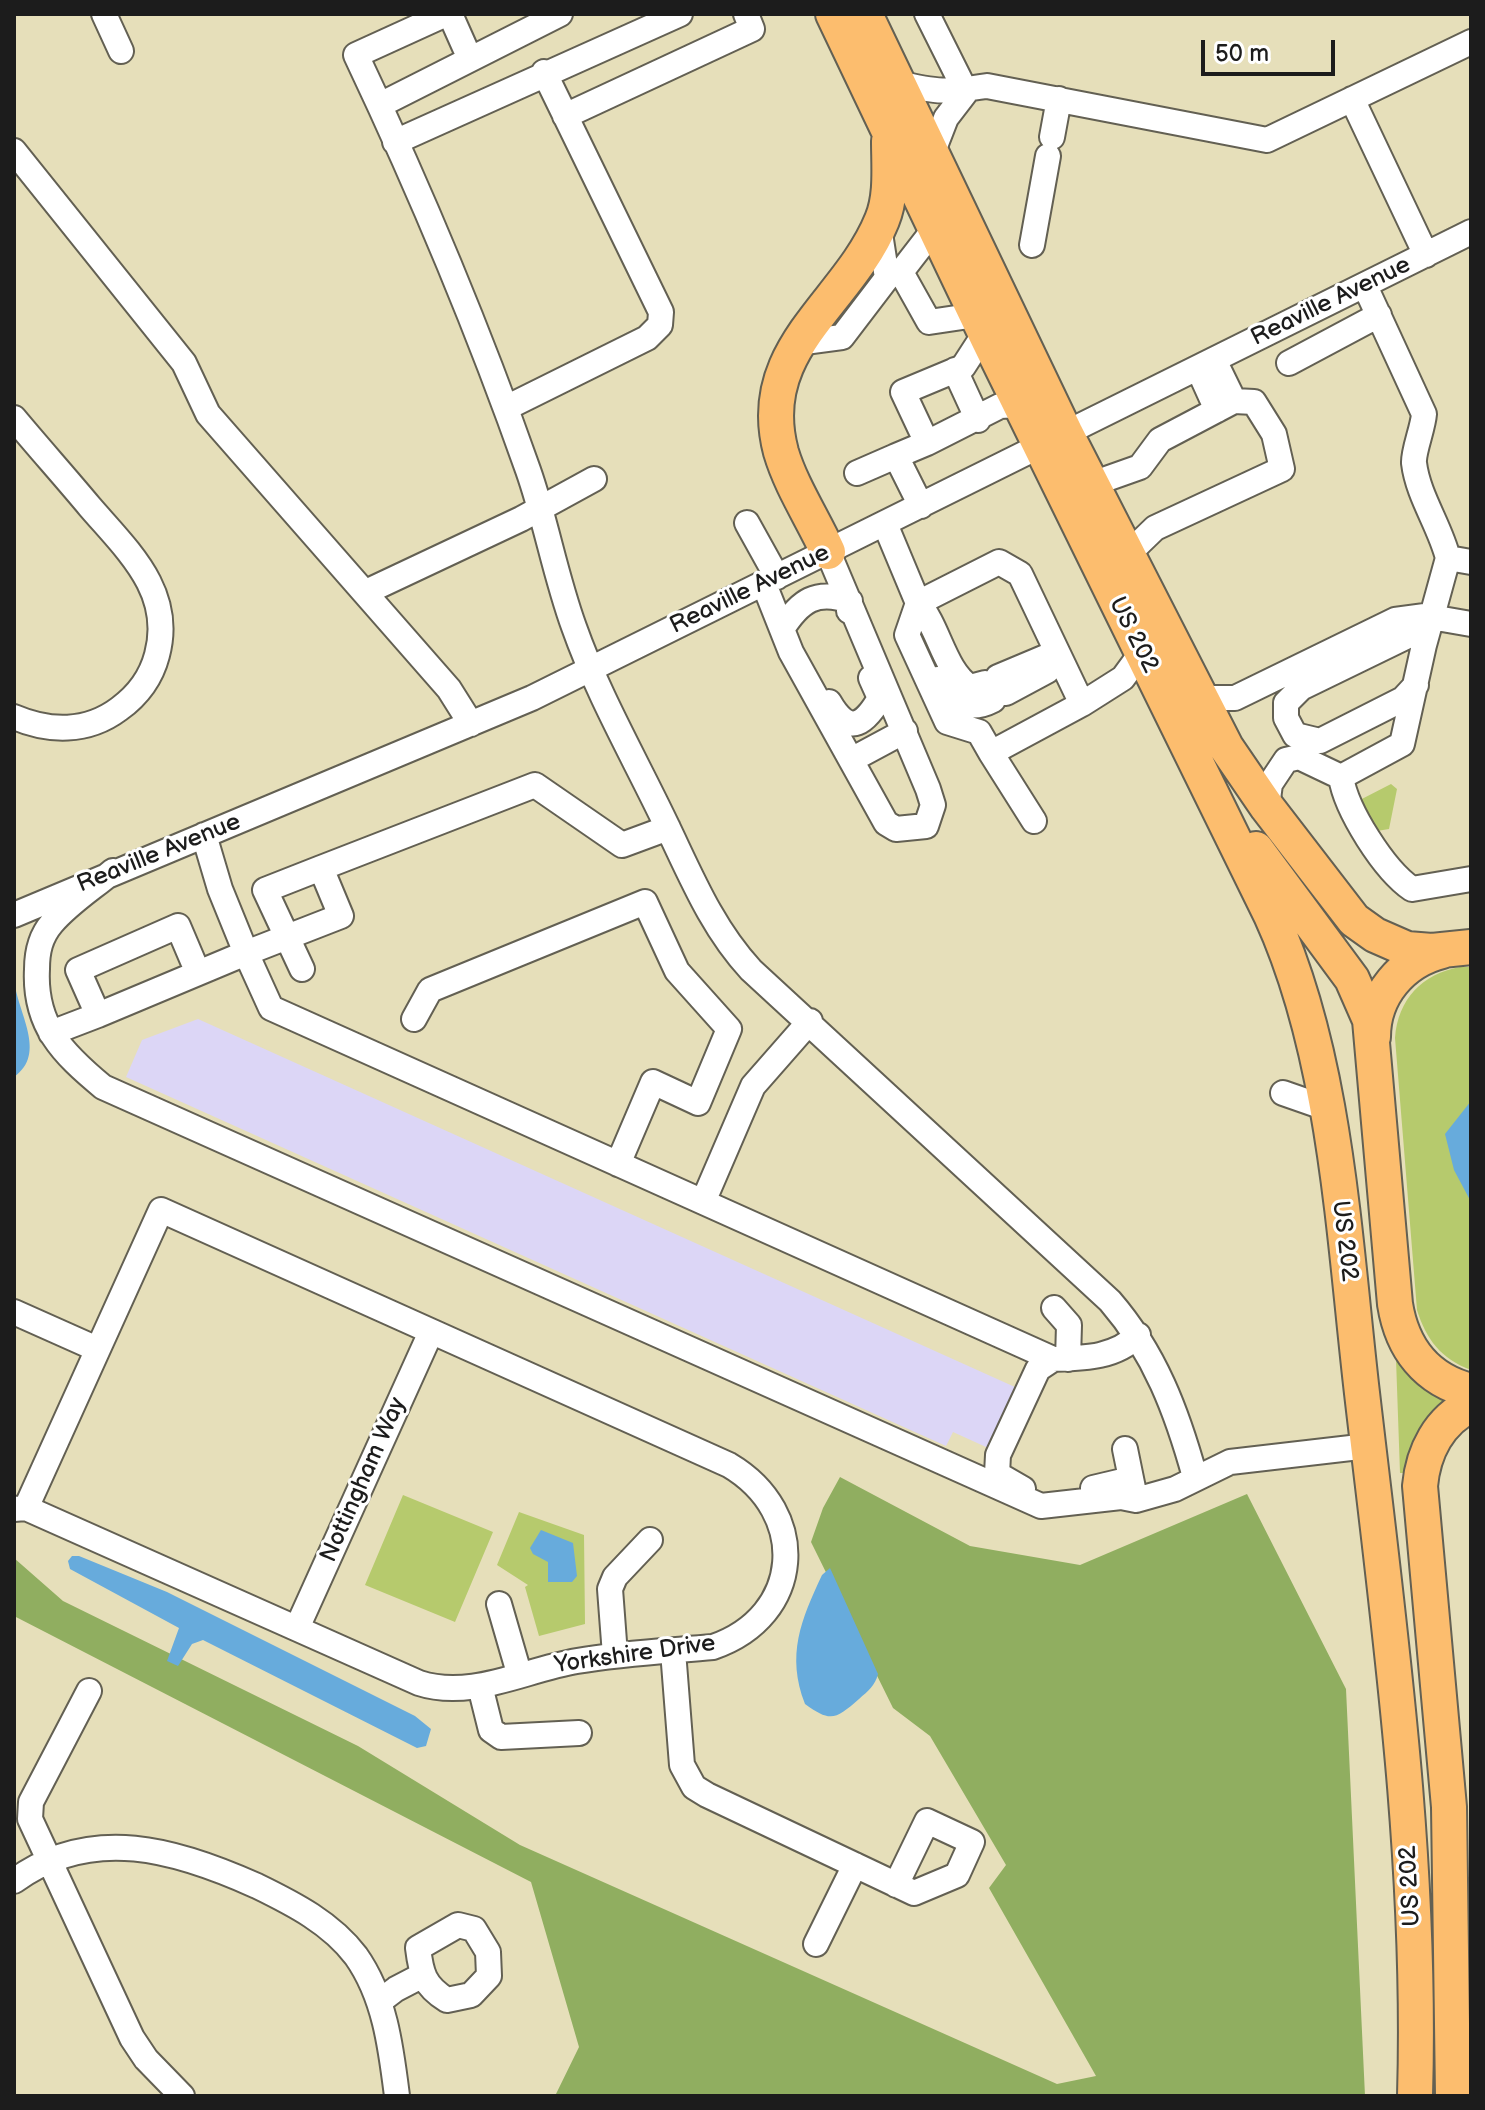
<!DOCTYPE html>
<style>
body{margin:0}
#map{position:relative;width:1485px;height:2110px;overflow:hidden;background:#e6dfba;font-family:"Balsamiq Sans",sans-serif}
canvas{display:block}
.frame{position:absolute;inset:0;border:16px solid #1c1c1c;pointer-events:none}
.scale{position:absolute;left:1201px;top:40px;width:134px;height:36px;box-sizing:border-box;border:4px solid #1c1c1c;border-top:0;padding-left:10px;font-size:24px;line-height:28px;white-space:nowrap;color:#1c1c1c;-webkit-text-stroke:6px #fff;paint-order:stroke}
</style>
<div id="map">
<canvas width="1485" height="2110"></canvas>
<div class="frame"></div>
<div class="scale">50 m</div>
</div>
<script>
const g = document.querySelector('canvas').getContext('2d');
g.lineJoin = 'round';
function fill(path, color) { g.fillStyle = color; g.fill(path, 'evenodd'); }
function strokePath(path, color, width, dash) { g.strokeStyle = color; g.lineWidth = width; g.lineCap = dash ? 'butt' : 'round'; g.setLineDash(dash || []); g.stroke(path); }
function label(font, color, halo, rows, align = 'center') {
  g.font = font + ' "Balsamiq Sans",sans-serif'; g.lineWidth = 6; g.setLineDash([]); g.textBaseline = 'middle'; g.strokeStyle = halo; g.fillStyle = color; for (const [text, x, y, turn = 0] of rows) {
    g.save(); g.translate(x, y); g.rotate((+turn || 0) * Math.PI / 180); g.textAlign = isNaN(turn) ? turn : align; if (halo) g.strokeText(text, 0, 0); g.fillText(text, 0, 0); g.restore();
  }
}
fill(new Path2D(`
 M 198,1019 L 1026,1392 L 997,1452 L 953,1432 L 946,1446 L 126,1077 L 142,1040 Z`), '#dcd6f6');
fill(new Path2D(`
 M 1391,784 L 1397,789 L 1389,829 L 1377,831 L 1356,802 Z
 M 1460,967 L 1471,967 L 1471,1370 C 1441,1359 1426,1339 1417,1310 L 1395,1038 C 1398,999 1422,974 1460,967 Z
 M 1396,1359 L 1414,1380 L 1444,1400 L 1421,1427 L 1405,1473 L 1400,1473 Z
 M 403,1495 L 493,1532 L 455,1622 L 365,1585 Z
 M 519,1512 L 584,1535 L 585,1624 L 539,1636 L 525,1587 L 528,1585 L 497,1565 Z`), '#b6ca6d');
fill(new Path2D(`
 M 840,1477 L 970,1546 L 1080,1565 L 1247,1494 L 1346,1689 L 1365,2096 L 555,2096 L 579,2047 L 531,1882 L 14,1616 L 14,1558 L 63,1601 L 358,1746 L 520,1845 L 1057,2084 L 1096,2076 L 989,1888 L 1006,1865 L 930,1736 L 893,1708 L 811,1542 L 823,1508 Z`), '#90ae60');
fill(new Path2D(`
 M 14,979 C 17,1013 48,1053 14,1077 Z
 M 1471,1101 L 1471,1202 L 1454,1170 L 1445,1134 Z
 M 541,1530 L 573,1543 L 577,1576 L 572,1582 L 548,1582 L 548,1562 L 533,1554 L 530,1548 Z
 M 72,1556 L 79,1556 L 167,1592 L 415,1716 L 431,1729 L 426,1746 L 417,1748 L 203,1640 L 192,1644 L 178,1666 L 167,1661 L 179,1628 L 70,1569 L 68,1561 Z
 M 830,1568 L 878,1674 C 875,1686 868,1691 859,1699 C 836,1719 831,1723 805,1704 C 786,1655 801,1620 822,1575 Z`), '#67abdc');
const minor = new Path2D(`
 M 104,14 L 121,51
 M 446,14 L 356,55 C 420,190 478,328 528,470 C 546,521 555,575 574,627 C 598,695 635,759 666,824 C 691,876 712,928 751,970 L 1110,1301 C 1155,1353 1177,1412 1195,1477
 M 450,14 L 470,59
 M 927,14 L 966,92
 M 898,83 C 939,93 946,92 987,86 L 1267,140 L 1471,42
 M 1352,99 L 1426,255
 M 380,105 L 560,14
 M 565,116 L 752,29 L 746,14
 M 1052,137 L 1059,99
 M 395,142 L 680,14
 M 14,151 L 184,363 L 208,414 L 449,689 L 471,724
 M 932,154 L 946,118 L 966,92
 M 935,228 L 901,272 L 929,322 L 976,315
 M 1032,245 L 1048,156
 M 1365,286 L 1424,414 C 1423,428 1413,452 1414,463 C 1418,496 1440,526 1448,558 L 1471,562
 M 797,343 L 842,337 L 887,278 L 879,227
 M 1214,360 L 1234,401
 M 1289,363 L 1379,315
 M 1198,368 L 1217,410
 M 955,370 L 978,420
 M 506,408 L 647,338 L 660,325 L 661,312 L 544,72
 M 14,418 C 39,448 65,477 90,507 C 128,551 174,592 157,655 C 151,678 137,696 119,709 C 87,733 49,732 14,717
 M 927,443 L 1000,406 L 1020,405
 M 896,456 L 927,443 L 903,392 L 963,367 L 985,333
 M 857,473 L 896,456 L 921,506
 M 1092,484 L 1140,467 L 1160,440 L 1234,401 L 1254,402 L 1274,434 L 1282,469 L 1155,528 L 1127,555
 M 747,523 L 777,577
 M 885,524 L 918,603 L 999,562 L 1020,574 L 1082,704 L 991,753 L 1034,821
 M 764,584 L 791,652 L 886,823 L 896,829 L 926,826 L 933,805 L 928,789 L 828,552
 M 366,592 L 521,519 L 594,479
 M 782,629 C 800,601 816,589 850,601 L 849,611
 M 998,677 L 1048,656
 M 938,679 C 950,702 968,713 993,700
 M 985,683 L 970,687 C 944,670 939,627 918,603 L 907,635 L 947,722 L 979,732 L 991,753
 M 1416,685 L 1403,699 L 1320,741 L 1295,735 L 1286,718 L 1286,703 L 1301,688 L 1414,633 L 1434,617
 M 1006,693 L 1047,671 L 1059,656
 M 1199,698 L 1235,698 L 1395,620 L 1425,616 L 1471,624
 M 829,702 C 848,735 863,727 880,698 L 871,678
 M 1082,704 L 1123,678 L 1142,652
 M 851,760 L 905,731
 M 1341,777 C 1346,810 1384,870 1412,889 L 1471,879
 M 1267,807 L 1270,784 L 1286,760 L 1299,757 L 1341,777 L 1402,744 L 1424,645 L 1448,558
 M 321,868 L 535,785 L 622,845 L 668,828
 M 113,871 C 93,888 69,903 52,923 C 40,937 37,952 37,969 C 34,1025 62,1053 103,1087 L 1041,1506 L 1121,1497 L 1136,1500 L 1175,1489 L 1230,1462 L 1368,1446
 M 14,915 L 532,698 L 1471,232
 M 302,969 L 265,890 L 321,868 L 341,916 L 246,953 L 271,1008 L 1053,1359 C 1084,1358 1115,1358 1138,1335
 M 198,973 L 178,926 L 78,970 L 98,1015 L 246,953 L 220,889 L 204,835
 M 414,1019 L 430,990 L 645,902 L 677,971 L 729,1029 L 698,1103 L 653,1082 L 618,1164
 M 51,1033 L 98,1015
 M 1283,1093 L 1326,1108
 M 703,1202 L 753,1086 L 810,1021
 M 1054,1308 L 1069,1325 L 1068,1359
 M 14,1312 L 97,1349
 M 1125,1449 L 1134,1493
 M 1093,1488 L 1131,1479
 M 1023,1489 L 997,1474 L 998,1455 L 1038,1369 L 1053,1359
 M 14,1509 L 26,1508 L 419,1683 C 471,1700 524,1670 577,1661 C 622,1653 667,1651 713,1647 C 803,1616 810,1513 729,1465 L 161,1210 L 26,1508
 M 499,1604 L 519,1673
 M 297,1628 L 431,1332
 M 673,1651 L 682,1765 L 694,1787 L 707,1795 C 776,1828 845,1861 914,1893 L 957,1875 L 972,1842 L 927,1821 L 896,1885
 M 615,1655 L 610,1589 L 615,1577 L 650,1540
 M 480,1686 L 491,1730 L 501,1737 L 579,1733
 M 89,1691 L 31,1802 L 30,1819 L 132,2038 L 146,2059 L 182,2096
 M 14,1881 C 92,1824 177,1850 257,1886 C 294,1904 331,1923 356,1956 C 385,1997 391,2048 397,2096
 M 458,1925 L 474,1929 L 488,1952 L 489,1976 L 471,1995 L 447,2000 C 424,1986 421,1973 418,1948 Z
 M 816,1944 L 855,1865
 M 379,2002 L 396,1989 L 421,1976`);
const highway = new Path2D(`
 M 833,14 L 989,341 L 1271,915 C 1336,1057 1344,1238 1362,1393 C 1389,1626 1422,1860 1415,2096
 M 865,14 L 1066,434 L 1226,747 L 1267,807 L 1354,920 L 1375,935 L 1407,949 L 1432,951 L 1471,947
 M 828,552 C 813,519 791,486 781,452 C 753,348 848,304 882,220 C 892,196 889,167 889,141
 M 1256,849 L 1352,979 L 1370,1020 L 1395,1304 C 1402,1348 1426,1380 1471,1391
 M 1373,1037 C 1373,995 1402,961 1442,951
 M 1453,2096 L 1449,1807 L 1420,1486 C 1423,1452 1439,1420 1471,1405`);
strokePath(minor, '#636053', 28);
strokePath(highway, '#636053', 38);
strokePath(minor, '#fff', 24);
strokePath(highway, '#fcbd6e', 34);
label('24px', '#1c1c1c', '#fff', [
 ["Reaville Avenue",1331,302,-26],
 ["Reaville Avenue",750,590,-26],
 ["US 202",1133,635,63],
 ["Reaville Avenue",159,854,-22],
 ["US 202",1344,1241,83],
 ["Nottingham Way",364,1480,-66],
 ["Yorkshire Drive",635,1655,-8],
 ["US 202",1411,1886,-93]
]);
</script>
